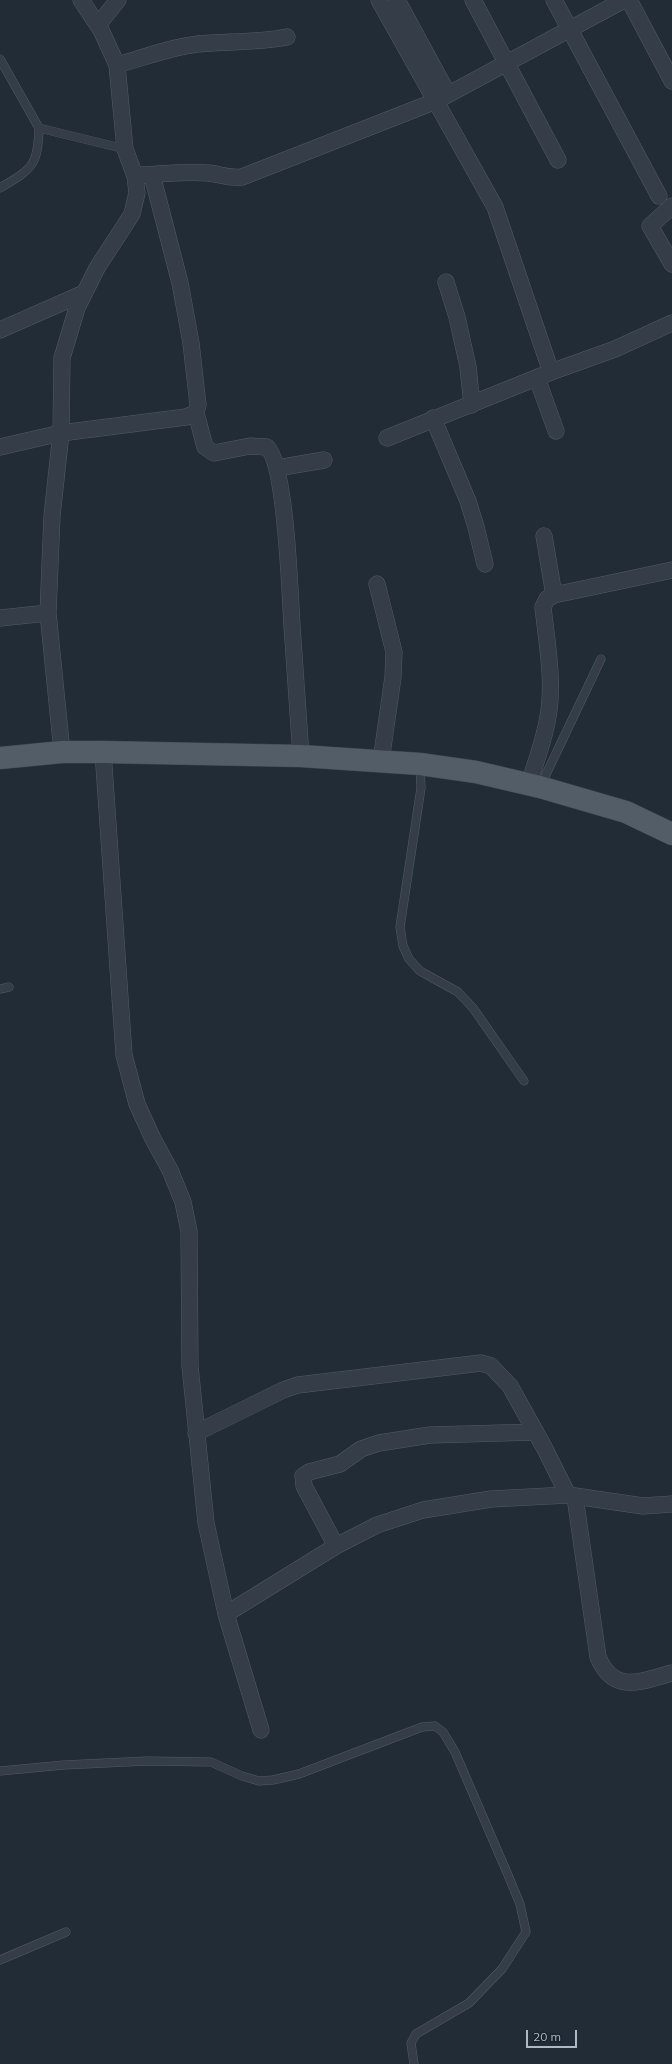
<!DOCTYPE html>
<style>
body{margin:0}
#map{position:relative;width:672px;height:2064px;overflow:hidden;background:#212c37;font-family:Mulish,sans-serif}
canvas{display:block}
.scale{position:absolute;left:526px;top:2030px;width:51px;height:18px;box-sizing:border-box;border:2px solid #afb8c4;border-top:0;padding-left:5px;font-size:12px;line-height:14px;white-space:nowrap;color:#afb8c4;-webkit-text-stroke:3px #1a232c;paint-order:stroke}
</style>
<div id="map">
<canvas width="672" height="2064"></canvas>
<div class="scale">20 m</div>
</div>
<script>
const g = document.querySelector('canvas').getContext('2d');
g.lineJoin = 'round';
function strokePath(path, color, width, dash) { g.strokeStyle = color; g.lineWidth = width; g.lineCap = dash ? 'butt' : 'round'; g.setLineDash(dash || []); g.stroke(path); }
const service = new Path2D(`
 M 0,59 L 39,128 L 125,149
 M 0,188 C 32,169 38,166 39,128
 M 420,766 L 421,788 L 400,927 L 403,946 L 409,959 L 420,971 L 458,992 L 473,1008 L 524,1081
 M 540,787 L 601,659
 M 0,989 L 9,987
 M 0,1771 L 64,1765 L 147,1761 L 211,1762 L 242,1776 L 259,1781 L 273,1780 L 299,1774 L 422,1727 L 435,1726 L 443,1732 L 455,1752 L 508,1875 L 520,1904 L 526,1932 L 502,1969 L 469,2003 L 416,2034 L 411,2043 L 414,2064
 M 0,1960 L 66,1932`);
const minor = new Path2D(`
 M 379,0 L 495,207 L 551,372
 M 397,0 L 448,94
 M 473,0 L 558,160
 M 554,0 L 659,196
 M 629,0 L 672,81
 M 98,25 L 118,0
 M 117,65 C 143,58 170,47 198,44 C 227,41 257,43 287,37
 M 142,175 C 164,174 186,171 208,173 C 221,174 228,179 242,177 L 436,101 L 624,0
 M 152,175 L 180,283 L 191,343 L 198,405 L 196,413 L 205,447 L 214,453 L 250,446 L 267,447 C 286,464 290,595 292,626 C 295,669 298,713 301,756
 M 672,206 L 650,226 L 672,264
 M 446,282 L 457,317 L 468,367 L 472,405
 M 0,330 L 84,293
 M 537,378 L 556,431
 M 433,418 L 468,501 L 476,527 L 485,564
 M 387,438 L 551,372 L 615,349 L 672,323
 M 0,447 L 61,433 L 186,417 L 196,413
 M 277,468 L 324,460
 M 544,536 L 554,595
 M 377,584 L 394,652 L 393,677 L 381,761
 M 0,618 L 48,613
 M 62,752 L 48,613 L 52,516 L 61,433 L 62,358 L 77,308 L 97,268 L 132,214 L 137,193 L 135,176 L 125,149 L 117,65 L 101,30 L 81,0
 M 103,752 L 124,1055 L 137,1104 L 153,1139 L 170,1170 L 183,1202 L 189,1231 L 190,1366 L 206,1523 L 226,1614 L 261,1730
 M 529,784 C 535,764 543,743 547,722 C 555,685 547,645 543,607 L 547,599 L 554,595 L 672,570
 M 196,1433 L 283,1390 L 298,1385 L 481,1363 L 491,1366 L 510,1386 L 545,1449 L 568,1495
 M 575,1497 L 598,1657 C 614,1695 641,1681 672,1673
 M 336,1546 L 304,1486 L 303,1476 L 309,1472 L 340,1464 L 361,1449 L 379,1443 L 430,1435 L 536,1432
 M 226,1614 L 336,1546 L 377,1525 L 423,1510 L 491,1499 L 568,1495 L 643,1506 L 672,1504`);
const primary = new Path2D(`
 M 0,758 L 62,752 L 103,752 L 301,756 L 420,764 L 476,772 L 540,787 L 626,812 L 672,834`);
strokePath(service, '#525b66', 9);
strokePath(minor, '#525b66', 17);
strokePath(primary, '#3e4751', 23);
strokePath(service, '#343d48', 8);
strokePath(minor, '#343d48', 16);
strokePath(primary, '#525d68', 22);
</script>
